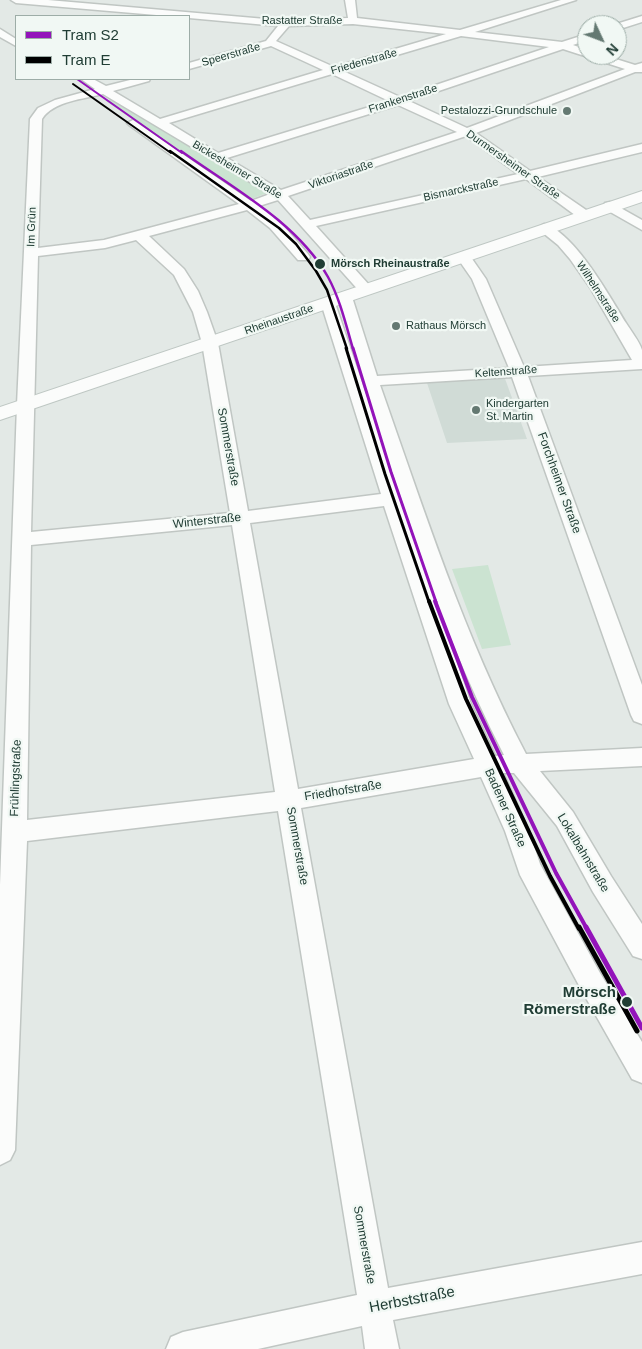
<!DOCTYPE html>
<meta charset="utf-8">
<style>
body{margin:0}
#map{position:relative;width:642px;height:1349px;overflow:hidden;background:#e3e9e6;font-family:Helvetica,sans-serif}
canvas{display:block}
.legend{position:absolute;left:15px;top:15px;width:175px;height:65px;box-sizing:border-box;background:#f1f8f4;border:1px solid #9dada7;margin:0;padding:6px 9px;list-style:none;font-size:15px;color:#203d34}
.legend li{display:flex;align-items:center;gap:10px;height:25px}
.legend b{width:25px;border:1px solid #9dada7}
.north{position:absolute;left:577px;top:15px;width:50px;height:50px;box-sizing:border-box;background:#f1f8f4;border:1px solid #9dada7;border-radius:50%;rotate:133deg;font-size:14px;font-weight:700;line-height:20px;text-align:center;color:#203d34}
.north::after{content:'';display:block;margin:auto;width:18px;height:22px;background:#647972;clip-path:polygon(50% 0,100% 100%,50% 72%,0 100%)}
</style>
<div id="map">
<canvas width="642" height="1349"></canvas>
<ul class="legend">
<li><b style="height:6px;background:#9313ba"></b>Tram S2</li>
<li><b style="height:6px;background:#000"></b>Tram E</li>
</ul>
<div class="north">N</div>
</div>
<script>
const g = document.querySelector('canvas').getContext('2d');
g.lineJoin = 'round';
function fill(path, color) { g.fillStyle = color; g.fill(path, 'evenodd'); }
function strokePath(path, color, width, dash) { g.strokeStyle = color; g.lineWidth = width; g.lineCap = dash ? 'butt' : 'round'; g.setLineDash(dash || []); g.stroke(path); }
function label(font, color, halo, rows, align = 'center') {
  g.font = font + ' Helvetica,sans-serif'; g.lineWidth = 4.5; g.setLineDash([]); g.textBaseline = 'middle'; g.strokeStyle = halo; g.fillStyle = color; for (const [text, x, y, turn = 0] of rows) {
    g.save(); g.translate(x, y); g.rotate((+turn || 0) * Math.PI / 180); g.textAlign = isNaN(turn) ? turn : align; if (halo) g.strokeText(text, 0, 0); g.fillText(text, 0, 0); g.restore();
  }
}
fill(new Path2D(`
 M 504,376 L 527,439 L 447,443 L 426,380 Z`), '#d0dbd6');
fill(new Path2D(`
 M 114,99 L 267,193 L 251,199 L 246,199 L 106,101 Z
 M 488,565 L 511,645 L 482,649 L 452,569 Z`), '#cbe3d1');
const street = new Path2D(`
 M 11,0 L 48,0 L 277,20 L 348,18 L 345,0 L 355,0 L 357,18 L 460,30 L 561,0 L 576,0 L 475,32 L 562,42 L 587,34 L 587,40 L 573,45 L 587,50 L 587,55 L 603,55 L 635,65 L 642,63 L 642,72 L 635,72 L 476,133 L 530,171 L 642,144 L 642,152 L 538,177 L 589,212 L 591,215 L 589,218 L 579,218 L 526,179 L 316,226 L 371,287 L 373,290 L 371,293 L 361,293 L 278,200 L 259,206 L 280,222 L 308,254 L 310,257 L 308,260 L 298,260 L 270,228 L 247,210 L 149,236 L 184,269 L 198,291 L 207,312 L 218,343 L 248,511 L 381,494 L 321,303 L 323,300 L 333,300 L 335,303 L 471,704 L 495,756 L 504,755 C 430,610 384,452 338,297 L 340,294 L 350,294 L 352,297 L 377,376 L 509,368 L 472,279 L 456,256 L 463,252 L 468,253 L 486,279 L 524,367 L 632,360 L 591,289 L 570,259 L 558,245 L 537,228 L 544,224 C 574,232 610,297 626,323 C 631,331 639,341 642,350 C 642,355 642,363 642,369 L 528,376 L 642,685 L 642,724 L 634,721 L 631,715 L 512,377 L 380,385 C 424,510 464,636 526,754 L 642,748 L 642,766 L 540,771 L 573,812 L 611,876 L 642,924 L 642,959 L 633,956 L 593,892 L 557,826 L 514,773 L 503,773 L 529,831 L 540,864 L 600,973 L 642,1042 L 642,1083 L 632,1079 L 582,991 L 520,875 L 505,831 L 481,777 L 301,808 L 388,1288 L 642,1242 L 642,1274 L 393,1320 L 399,1349 L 365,1349 L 362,1326 L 258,1349 L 166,1349 L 171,1337 L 183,1332 L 357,1295 L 278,811 L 27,841 L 15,1150 L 10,1160 L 0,1165 L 0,885 L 17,405 L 30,119 L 38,108 L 55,100 L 95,89 L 81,79 L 93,79 L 106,86 L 134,79 L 150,79 L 149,81 L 113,91 L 160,119 L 323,70 L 271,46 L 189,69 L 189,63 L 266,41 L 278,26 L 189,18 L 189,16 L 168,16 L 16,3 ZM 353,24 L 446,34 L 334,67 L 276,41 L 289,26 ZM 461,36 L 549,47 L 400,97 L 343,71 ZM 563,49 L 625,69 L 467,128 L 409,101 ZM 332,74 L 389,101 L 218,153 L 169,123 ZM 103,94 L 270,194 L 251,201 L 133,120 L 127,123 L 129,125 L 239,204 L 104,240 L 38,248 L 42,119 C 53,101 84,99 103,94 ZM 398,105 L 457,132 L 281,190 L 227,158 ZM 466,136 L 518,174 L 310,220 L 288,196 ZM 136,240 L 174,275 L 193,312 L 202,343 L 230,513 L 31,532 L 38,256 L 105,248 ZM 384,506 L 449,704 L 474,759 L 298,789 L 250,523 ZM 232,525 L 275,792 L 27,820 L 31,545 Z
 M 642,16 L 642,22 L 620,29 L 617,30 L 617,25 L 613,25 Z
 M 0,29 L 16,39 L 16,46 L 0,37 Z
 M 610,202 L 642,220 L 642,230 L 605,209 L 604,206 L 605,203 Z`);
const secondary = new Path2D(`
 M 642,191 L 642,202 L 0,420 L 0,407 Z`);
strokePath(street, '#c0c6c3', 3);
strokePath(secondary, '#bec7c3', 2);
fill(street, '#fbfcfb');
fill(secondary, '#fbfcfb');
strokePath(new Path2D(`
 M 77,79 L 182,153`), '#9313ba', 2);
strokePath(new Path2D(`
 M 181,151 C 231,187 297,222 328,277 C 340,299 346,325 353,349`), '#9313ba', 2.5);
strokePath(new Path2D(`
 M 353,348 L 391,472 L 436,602`), '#9313ba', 3);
strokePath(new Path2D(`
 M 435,601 L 472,697 L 556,873 L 587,929`), '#9313ba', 4);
strokePath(new Path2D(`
 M 586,927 L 642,1028`), '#9313ba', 5);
strokePath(new Path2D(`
 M 73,84 L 171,153`), '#000', 2);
strokePath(new Path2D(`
 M 170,151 L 279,228 L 296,244 L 316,271 L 327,290 L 347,349`), '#000', 2.5);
strokePath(new Path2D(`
 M 346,348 L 385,474 L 429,602`), '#000', 3);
strokePath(new Path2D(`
 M 429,601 L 466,699 L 550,876 L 579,929`), '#000', 4);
strokePath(new Path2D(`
 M 579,927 L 637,1031`), '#000', 5);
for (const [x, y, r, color] of [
 [567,111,5,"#647972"],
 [320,264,6,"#203d34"],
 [396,326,5,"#647972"],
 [476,410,5,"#647972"],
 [627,1002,6,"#203d34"]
]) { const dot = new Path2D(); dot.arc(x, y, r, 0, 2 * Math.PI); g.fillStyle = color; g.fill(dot); strokePath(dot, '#f1f8f4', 2); }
label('11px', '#203d34', '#f1f8f4', [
 ["Rastatter Straße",302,21],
 ["Speerstraße",231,55,-16],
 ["Friedenstraße",364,62,-16],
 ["Frankenstraße",403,99,-18],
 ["Durmersheimer Straße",513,165,35],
 ["Bickesheimer Straße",237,170,31],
 ["Viktoriastraße",341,175,-19],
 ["Bismarckstraße",461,190,-12],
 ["Im Grün",32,227,-88],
 ["Wilhelmstraße",598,292,57],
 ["Rheinaustraße",279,320,-19],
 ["Keltenstraße",506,372,-4]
]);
label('11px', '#203d34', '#f1f8f4', [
 ["Pestalozzi-Grundschule",557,111,"right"],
 ["Rathaus Mörsch",406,326],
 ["Kindergarten",486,404],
 ["St. Martin",486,417]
], 'left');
label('bold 11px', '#203d34', '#f1f8f4', [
 ["Mörsch Rheinaustraße",331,264]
], 'left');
label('12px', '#203d34', '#f1f8f4', [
 ["Sommerstraße",228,447,80],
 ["Forchheimer Straße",559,483,70],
 ["Winterstraße",207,521,-6],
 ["Frühlingstraße",16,778,-88],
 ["Friedhofstraße",343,791,-9],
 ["Badener Straße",505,808,66],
 ["Sommerstraße",297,846,80],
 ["Lokalbahnstraße",583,853,59],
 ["Sommerstraße",364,1245,80]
]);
label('bold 15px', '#203d34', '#f1f8f4', [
 ["Mörsch",616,993],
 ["Römerstraße",616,1010]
], 'right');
label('15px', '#203d34', '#f1f8f4', [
 ["Herbststraße",412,1300,-11]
]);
</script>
